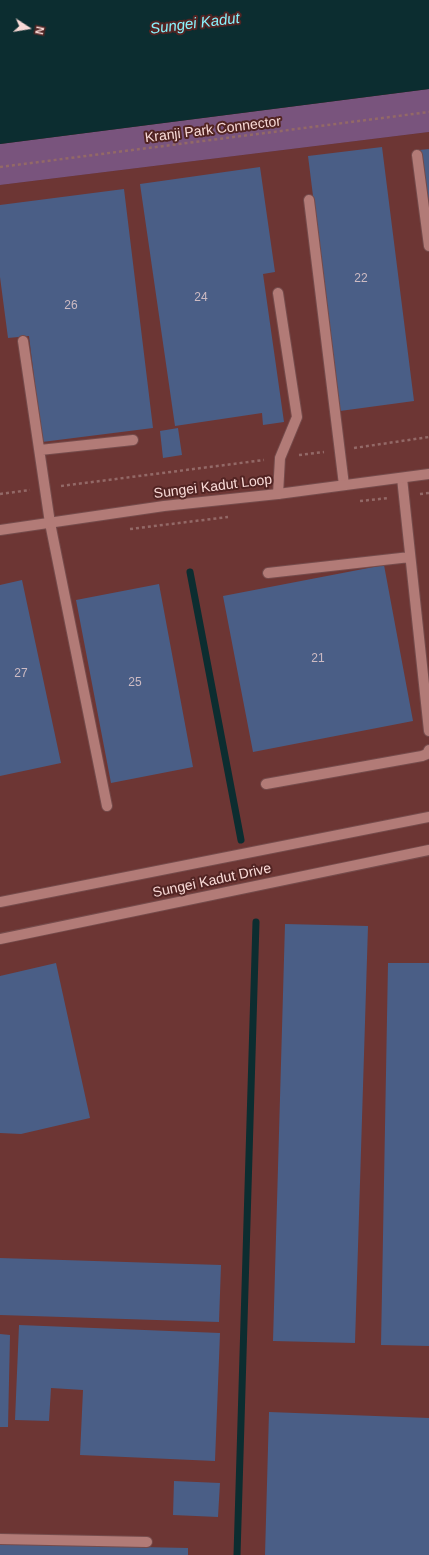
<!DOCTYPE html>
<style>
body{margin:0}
#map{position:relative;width:429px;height:1555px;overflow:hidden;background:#5d2e2c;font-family:Arial,sans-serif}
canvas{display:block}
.north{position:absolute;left:8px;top:8px;width:40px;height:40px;-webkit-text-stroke:3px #522423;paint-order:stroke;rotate:102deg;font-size:11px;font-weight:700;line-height:16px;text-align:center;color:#f9dad7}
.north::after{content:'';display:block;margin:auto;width:14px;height:18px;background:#f9dad7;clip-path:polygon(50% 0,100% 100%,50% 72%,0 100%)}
</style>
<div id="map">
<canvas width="429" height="1555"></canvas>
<div class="north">N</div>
</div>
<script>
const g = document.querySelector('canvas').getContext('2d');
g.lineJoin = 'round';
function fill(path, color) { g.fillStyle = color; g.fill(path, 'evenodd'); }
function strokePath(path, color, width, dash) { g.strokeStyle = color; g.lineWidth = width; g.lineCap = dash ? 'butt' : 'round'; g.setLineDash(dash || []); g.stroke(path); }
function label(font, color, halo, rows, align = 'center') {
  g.font = font + ' Arial,sans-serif'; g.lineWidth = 4; g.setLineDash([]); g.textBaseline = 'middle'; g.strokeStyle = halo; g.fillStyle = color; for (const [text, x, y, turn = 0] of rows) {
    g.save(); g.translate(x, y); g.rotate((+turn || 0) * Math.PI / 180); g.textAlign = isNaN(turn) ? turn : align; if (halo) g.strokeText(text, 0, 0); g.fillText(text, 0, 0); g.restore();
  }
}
fill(new Path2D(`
 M 429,132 L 429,1555 L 0,1555 L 0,185 Z`), '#6d3634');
fill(new Path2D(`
 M 429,89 L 429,132 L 0,185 L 0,144 Z`), '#79547d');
fill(new Path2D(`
 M 0,0 L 429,0 L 429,89 L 0,144 Z`), '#0c2d30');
strokePath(new Path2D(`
 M 190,572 L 241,840
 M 237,1555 L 256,922`), '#0c2d30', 7);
fill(new Path2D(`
 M 382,147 L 414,401 L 340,411 L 308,156 Z
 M 429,149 L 429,219 L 428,219 L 419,150 Z
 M 260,167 L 275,272 L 263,274 L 284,422 L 263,425 L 262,413 L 175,426 L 140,184 Z
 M 124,189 L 153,428 L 42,442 L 29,336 L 8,338 L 0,277 L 0,205 Z
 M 178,428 L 182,455 L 163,458 L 160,431 Z
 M 384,565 L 413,721 L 253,752 L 223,596 Z
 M 22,580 L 61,763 L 0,776 L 0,585 Z
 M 159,584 L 193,767 L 111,783 L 76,600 Z
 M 285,924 L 368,926 L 355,1343 L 273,1341 Z
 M 56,963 L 90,1118 L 21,1134 L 0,1133 L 0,976 Z
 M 388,963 L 429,963 L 429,1346 L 381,1345 Z
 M 0,1258 L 221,1265 L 219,1322 L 0,1315 Z
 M 19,1325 L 220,1333 L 215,1461 L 80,1455 L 83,1390 L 51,1388 L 49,1421 L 15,1420 Z
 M 0,1334 L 10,1335 L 8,1427 L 0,1427 Z
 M 269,1412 L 429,1418 L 429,1555 L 265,1555 Z
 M 174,1481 L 220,1483 L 218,1517 L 173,1515 Z
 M 0,1544 L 188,1548 L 188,1555 L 0,1555 Z`), '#4a5e86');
const lane = new Path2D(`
 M 417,155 L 429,246
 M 309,200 L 344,485
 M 278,293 L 297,417 L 280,458 L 278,494
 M 23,341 L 50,523 L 107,806
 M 40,450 L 133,440
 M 402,478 L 429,731
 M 268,573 L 410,557
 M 266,784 L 422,756 L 427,754 L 429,750
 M 0,1539 L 147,1542`);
const street = new Path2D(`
 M 0,530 L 164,506 L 278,494 L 429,474`);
const secondary = new Path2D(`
 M 0,902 L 429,817
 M 0,939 L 429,850`);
strokePath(lane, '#754b4b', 12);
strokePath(street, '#754b4b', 12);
strokePath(secondary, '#754b4b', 12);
strokePath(new Path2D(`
 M 0,167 L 429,112
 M 354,448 L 429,437
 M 299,455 L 324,452
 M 61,486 L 264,460
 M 0,494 L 30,490
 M 420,494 L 429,493
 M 360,501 L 389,498
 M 130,529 L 228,517`), '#936967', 2.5, [3, 3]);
strokePath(lane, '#b27b77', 10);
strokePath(street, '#b27b77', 10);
strokePath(secondary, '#b27b77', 10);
label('12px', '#cdbbc3', null, [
 ["22",361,279],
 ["24",201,298],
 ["26",71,306],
 ["21",318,659],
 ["27",21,674],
 ["25",135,683]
]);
label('14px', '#f9dad7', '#522423', [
 ["Kranji Park Connector",213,130,-7],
 ["Sungei Kadut Loop",213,487,-7],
 ["Sungei Kadut Drive",212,881,-12]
]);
label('italic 15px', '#89f4fe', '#522423', [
 ["Sungei Kadut",195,24,-7]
]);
</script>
